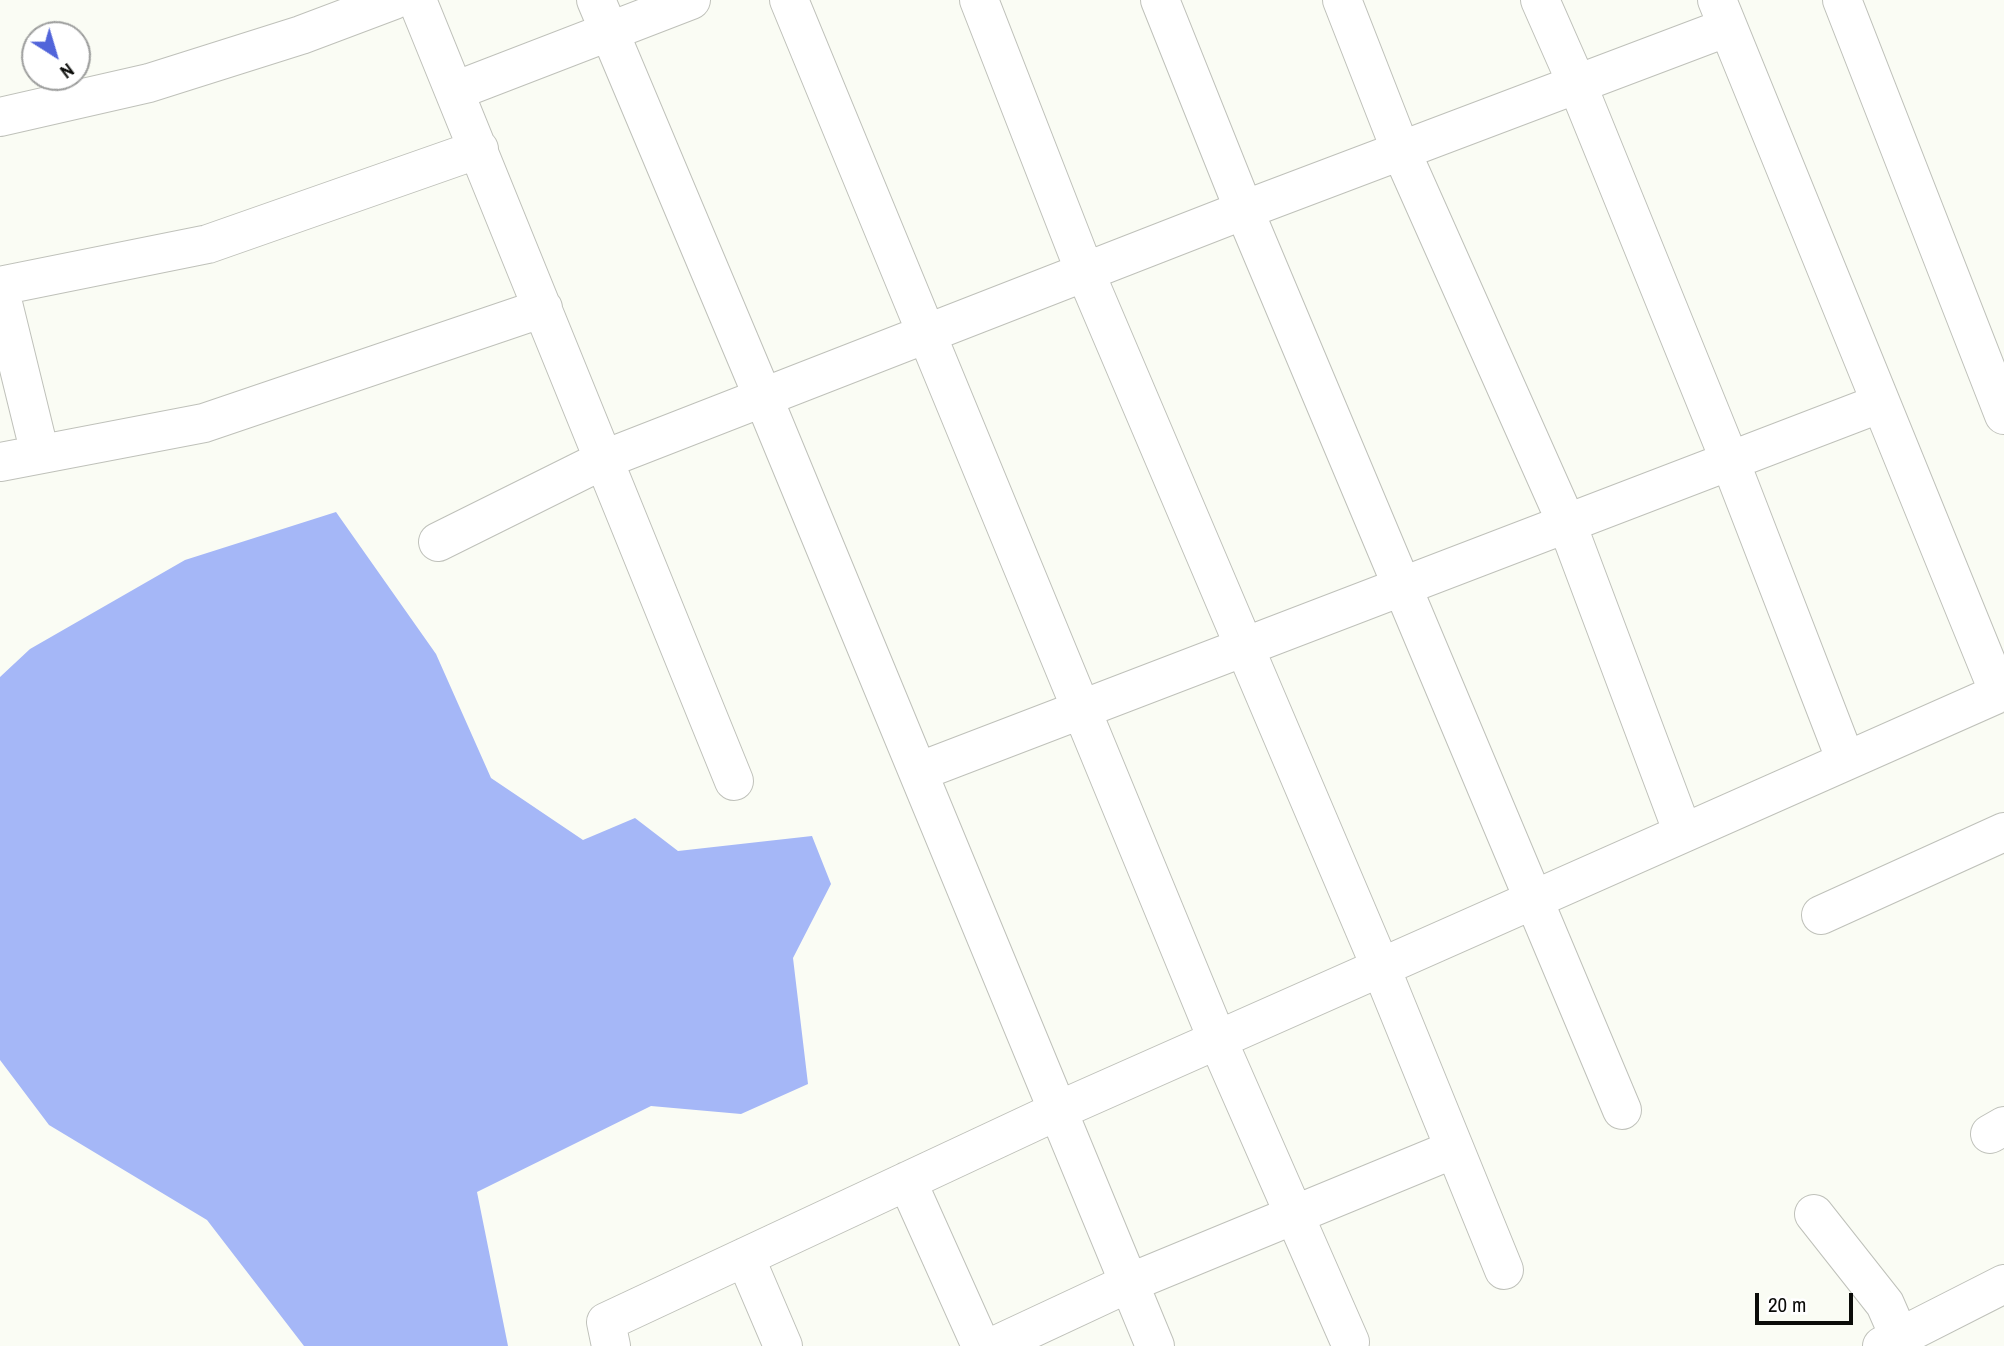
<!DOCTYPE html>
<style>
body{margin:0}
#map{position:relative;width:2004px;height:1346px;overflow:hidden;background:#fafcf4;font-family:"Archivo Narrow",sans-serif}
canvas{display:block}
.north{position:absolute;left:21px;top:21px;width:70px;height:70px;box-sizing:border-box;background:#fff;border:2px solid #9d9e9d;border-radius:50%;rotate:143deg;font-size:19px;font-weight:700;line-height:28px;text-align:center;color:#0b0c09}
.north::after{content:'';display:block;margin:auto;width:24px;height:32px;background:#5164da;clip-path:polygon(50% 0,100% 100%,50% 72%,0 100%)}
.scale{position:absolute;left:1755px;top:1293px;width:98px;height:32px;box-sizing:border-box;border:4px solid #0b0c09;border-top:0;padding-left:9px;font-size:21px;line-height:24px;white-space:nowrap;color:#0b0c09;-webkit-text-stroke:5px #fff;paint-order:stroke}
</style>
<div id="map">
<canvas width="2004" height="1346"></canvas>
<div class="north">N</div>
<div class="scale">20 m</div>
</div>
<script>
const g = document.querySelector('canvas').getContext('2d');
g.lineJoin = 'round';
function fill(path, color) { g.fillStyle = color; g.fill(path, 'evenodd'); }
function strokePath(path, color, width, dash) { g.strokeStyle = color; g.lineWidth = width; g.lineCap = dash ? 'butt' : 'round'; g.setLineDash(dash || []); g.stroke(path); }
fill(new Path2D(`
 M 336,512 L 436,654 L 491,778 L 583,840 L 635,818 L 678,851 L 812,836 L 831,884 L 793,958 L 808,1084 L 741,1114 L 651,1106 L 477,1192 L 508,1346 L 304,1346 L 207,1220 L 49,1125 L 0,1060 L 0,677 L 30,649 L 185,560 Z`), '#a5b7f7');
const minor = new Path2D(`
 M 417,0 L 734,781
 M 596,0 L 763,397 L 1155,1346
 M 789,0 L 1218,1041 L 1350,1342
 M 979,0 L 1085,272 L 1381,968 L 1504,1270
 M 1160,0 L 1244,210 L 1622,1110
 M 1342,0 L 1401,151 L 1567,524 L 1683,833
 M 1540,0 L 1577,84 L 1730,461 L 1846,761
 M 1717,0 L 1999,693
 M 1842,0 L 2004,415
 M 455,91 L 691,0
 M 0,117 L 149,83 L 301,35 L 394,0
 M 0,286 L 208,244 L 479,149
 M 0,291 L 40,454
 M 0,462 L 204,423 L 543,308
 M 438,542 L 605,459 L 1244,210 L 1728,27
 M 918,772 L 1881,403
 M 1821,915 L 2004,832
 M 1990,1134 L 2004,1126
 M 907,1181 L 981,1346
 M 1814,1214 L 1885,1304 L 1899,1336
 M 745,1257 L 783,1346
 M 611,1346 L 606,1322 L 1057,1111 L 2004,691
 M 994,1346 L 1129,1283 L 1454,1149
 M 1882,1346 L 2004,1284`);
strokePath(minor, '#bfc1ba', 40);
strokePath(minor, '#fff', 38);
</script>
